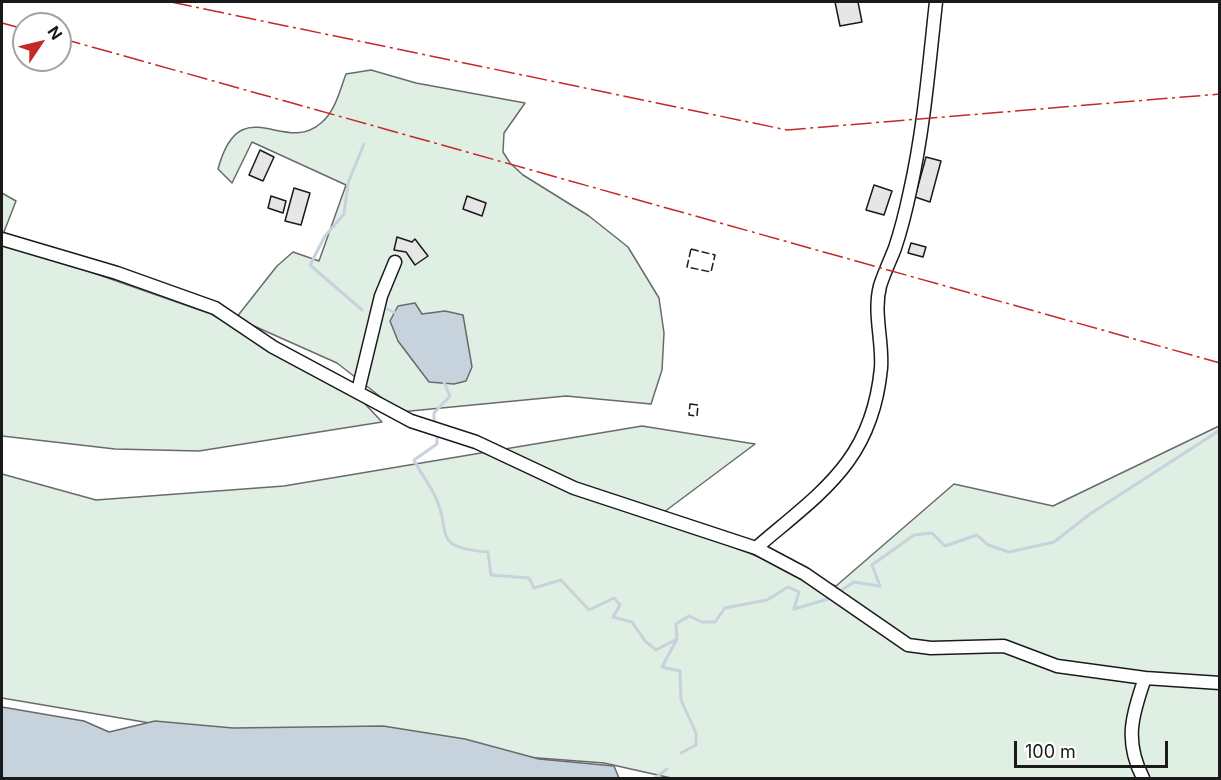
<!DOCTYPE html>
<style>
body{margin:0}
#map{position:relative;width:1221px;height:780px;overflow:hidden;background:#fff;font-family:Inter,sans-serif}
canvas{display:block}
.frame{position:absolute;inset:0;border:3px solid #1a1a1a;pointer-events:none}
.north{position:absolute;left:12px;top:12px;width:60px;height:60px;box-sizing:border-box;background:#fff;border:2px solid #a3a3a3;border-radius:50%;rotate:55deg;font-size:16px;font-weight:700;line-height:24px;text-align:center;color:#1a1a1a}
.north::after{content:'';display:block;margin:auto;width:21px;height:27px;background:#c62828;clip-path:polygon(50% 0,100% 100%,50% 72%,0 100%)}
.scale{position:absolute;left:1014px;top:741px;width:154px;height:27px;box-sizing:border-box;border:3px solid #1a1a1a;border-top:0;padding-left:8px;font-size:18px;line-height:21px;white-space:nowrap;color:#1a1a1a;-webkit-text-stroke:4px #fff;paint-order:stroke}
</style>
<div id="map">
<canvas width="1221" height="780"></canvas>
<div class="frame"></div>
<div class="north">N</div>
<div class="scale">100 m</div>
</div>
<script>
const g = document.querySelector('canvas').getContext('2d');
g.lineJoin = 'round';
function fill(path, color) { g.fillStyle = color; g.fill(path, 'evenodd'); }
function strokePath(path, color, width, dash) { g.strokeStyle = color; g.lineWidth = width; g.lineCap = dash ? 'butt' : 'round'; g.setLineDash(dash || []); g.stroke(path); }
const green = new Path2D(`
 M 371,70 L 416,83 L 525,103 L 504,133 L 503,152 L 510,163 L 523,175 L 589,216 L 628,247 L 659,298 L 664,333 L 662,370 L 651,404 L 566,396 L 400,412 L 337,363 L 236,318 L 277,266 L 293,252 L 319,261 L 346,185 L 252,142 L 232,183 L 218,169 C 240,88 284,156 321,123 C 335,112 340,90 346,74 Z
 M 2,193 L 16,201 L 2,237 Z
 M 2,241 L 211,314 L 353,391 L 382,422 L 199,451 L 115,449 L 2,436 Z
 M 642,426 L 755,444 L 656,518 L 836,586 L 954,484 L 1053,506 L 1219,426 L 1219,778 L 671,778 L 604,763 L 209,733 L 2,698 L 2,474 L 96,500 L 284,486 Z`);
fill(green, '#e0efe3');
strokePath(green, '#6a6a6a', 1.5);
const water = new Path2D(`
 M 415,303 L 422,314 L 445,311 L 463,315 L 472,367 L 466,381 L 454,384 L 429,382 L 398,341 L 390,321 L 398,306 Z
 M 2,707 L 84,721 L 109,732 L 155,721 L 233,728 L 383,726 L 465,739 L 539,759 L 614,766 L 619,778 L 2,778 Z`);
fill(water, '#c6d2dc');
strokePath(water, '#6a6a6a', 1.5);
strokePath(new Path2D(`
 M 387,309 L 396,313
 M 362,310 L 310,265 L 325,236 L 344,214 L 348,183 L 364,144
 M 434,424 L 434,413 L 450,396 L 443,380
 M 437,438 L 437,444 L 414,460 C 420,472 429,484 435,496 C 453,533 429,547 488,552 L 491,575 L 529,578 L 534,588 L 561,580 L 589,610 L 614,598 L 620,605 L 613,617 L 632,622 L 645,641 L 656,650 L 677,639 L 662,667 L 680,671 L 681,700 L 696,733 L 696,745 L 681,753
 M 839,592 L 854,582 L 880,586 L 872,565 L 914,535 L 932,533 L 945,546 L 977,535 L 988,545 L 1009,552 L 1054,542 L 1090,514 L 1220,430
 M 677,639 L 676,624 L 689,616 L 702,622 L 715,622 L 725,608 L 767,600 L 788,587 L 799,592 L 794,609 L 828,599
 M 655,778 L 667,769`), '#c6d2dc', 3);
const building = new Path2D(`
 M 835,2 L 858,2 L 862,22 L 840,26 Z
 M 260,150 L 274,157 L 263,181 L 249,175 Z
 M 926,157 L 941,161 L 930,202 L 915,197 Z
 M 874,185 L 892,191 L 884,215 L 866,210 Z
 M 294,188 L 310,193 L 301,225 L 285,221 Z
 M 271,196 L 286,201 L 283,213 L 268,208 Z
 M 467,196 L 486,203 L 482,216 L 463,209 Z
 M 397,237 L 412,242 L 415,239 L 428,256 L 415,265 L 406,252 L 394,250 Z
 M 911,243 L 926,247 L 923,257 L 908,253 Z`);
fill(building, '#e6e6e6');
strokePath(building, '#1a1a1a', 1.5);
const minor = new Path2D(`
 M 2,239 L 117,273 L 215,308 L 273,347 L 411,421 L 476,442 L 574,488 L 756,548 L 805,574 L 908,645 L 931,648 L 1004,646 L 1057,666 L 1145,678 C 1132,715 1124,741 1143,778
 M 358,391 L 381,296 L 395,262
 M 756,548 C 821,492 872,462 881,368 C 883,341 873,313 880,286 C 884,273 890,261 895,248 C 901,230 906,210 910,191 C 924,129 929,65 936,2
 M 1145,678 L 1220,683`);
strokePath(minor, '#1a1a1a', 15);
strokePath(minor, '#fff', 12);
strokePath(new Path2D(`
 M 691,249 L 715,255 L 711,272 L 687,267 Z
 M 690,404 L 698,405 L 697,416 L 689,415 Z`), '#1a1a1a', 1.5, [8, 3]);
strokePath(new Path2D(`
 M 171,2 L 787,130 L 1220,94
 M 2,23 L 24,29
 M 60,38 L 1220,363`), '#c62828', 1.5, [21, 4.5, 3, 4.5]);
</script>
